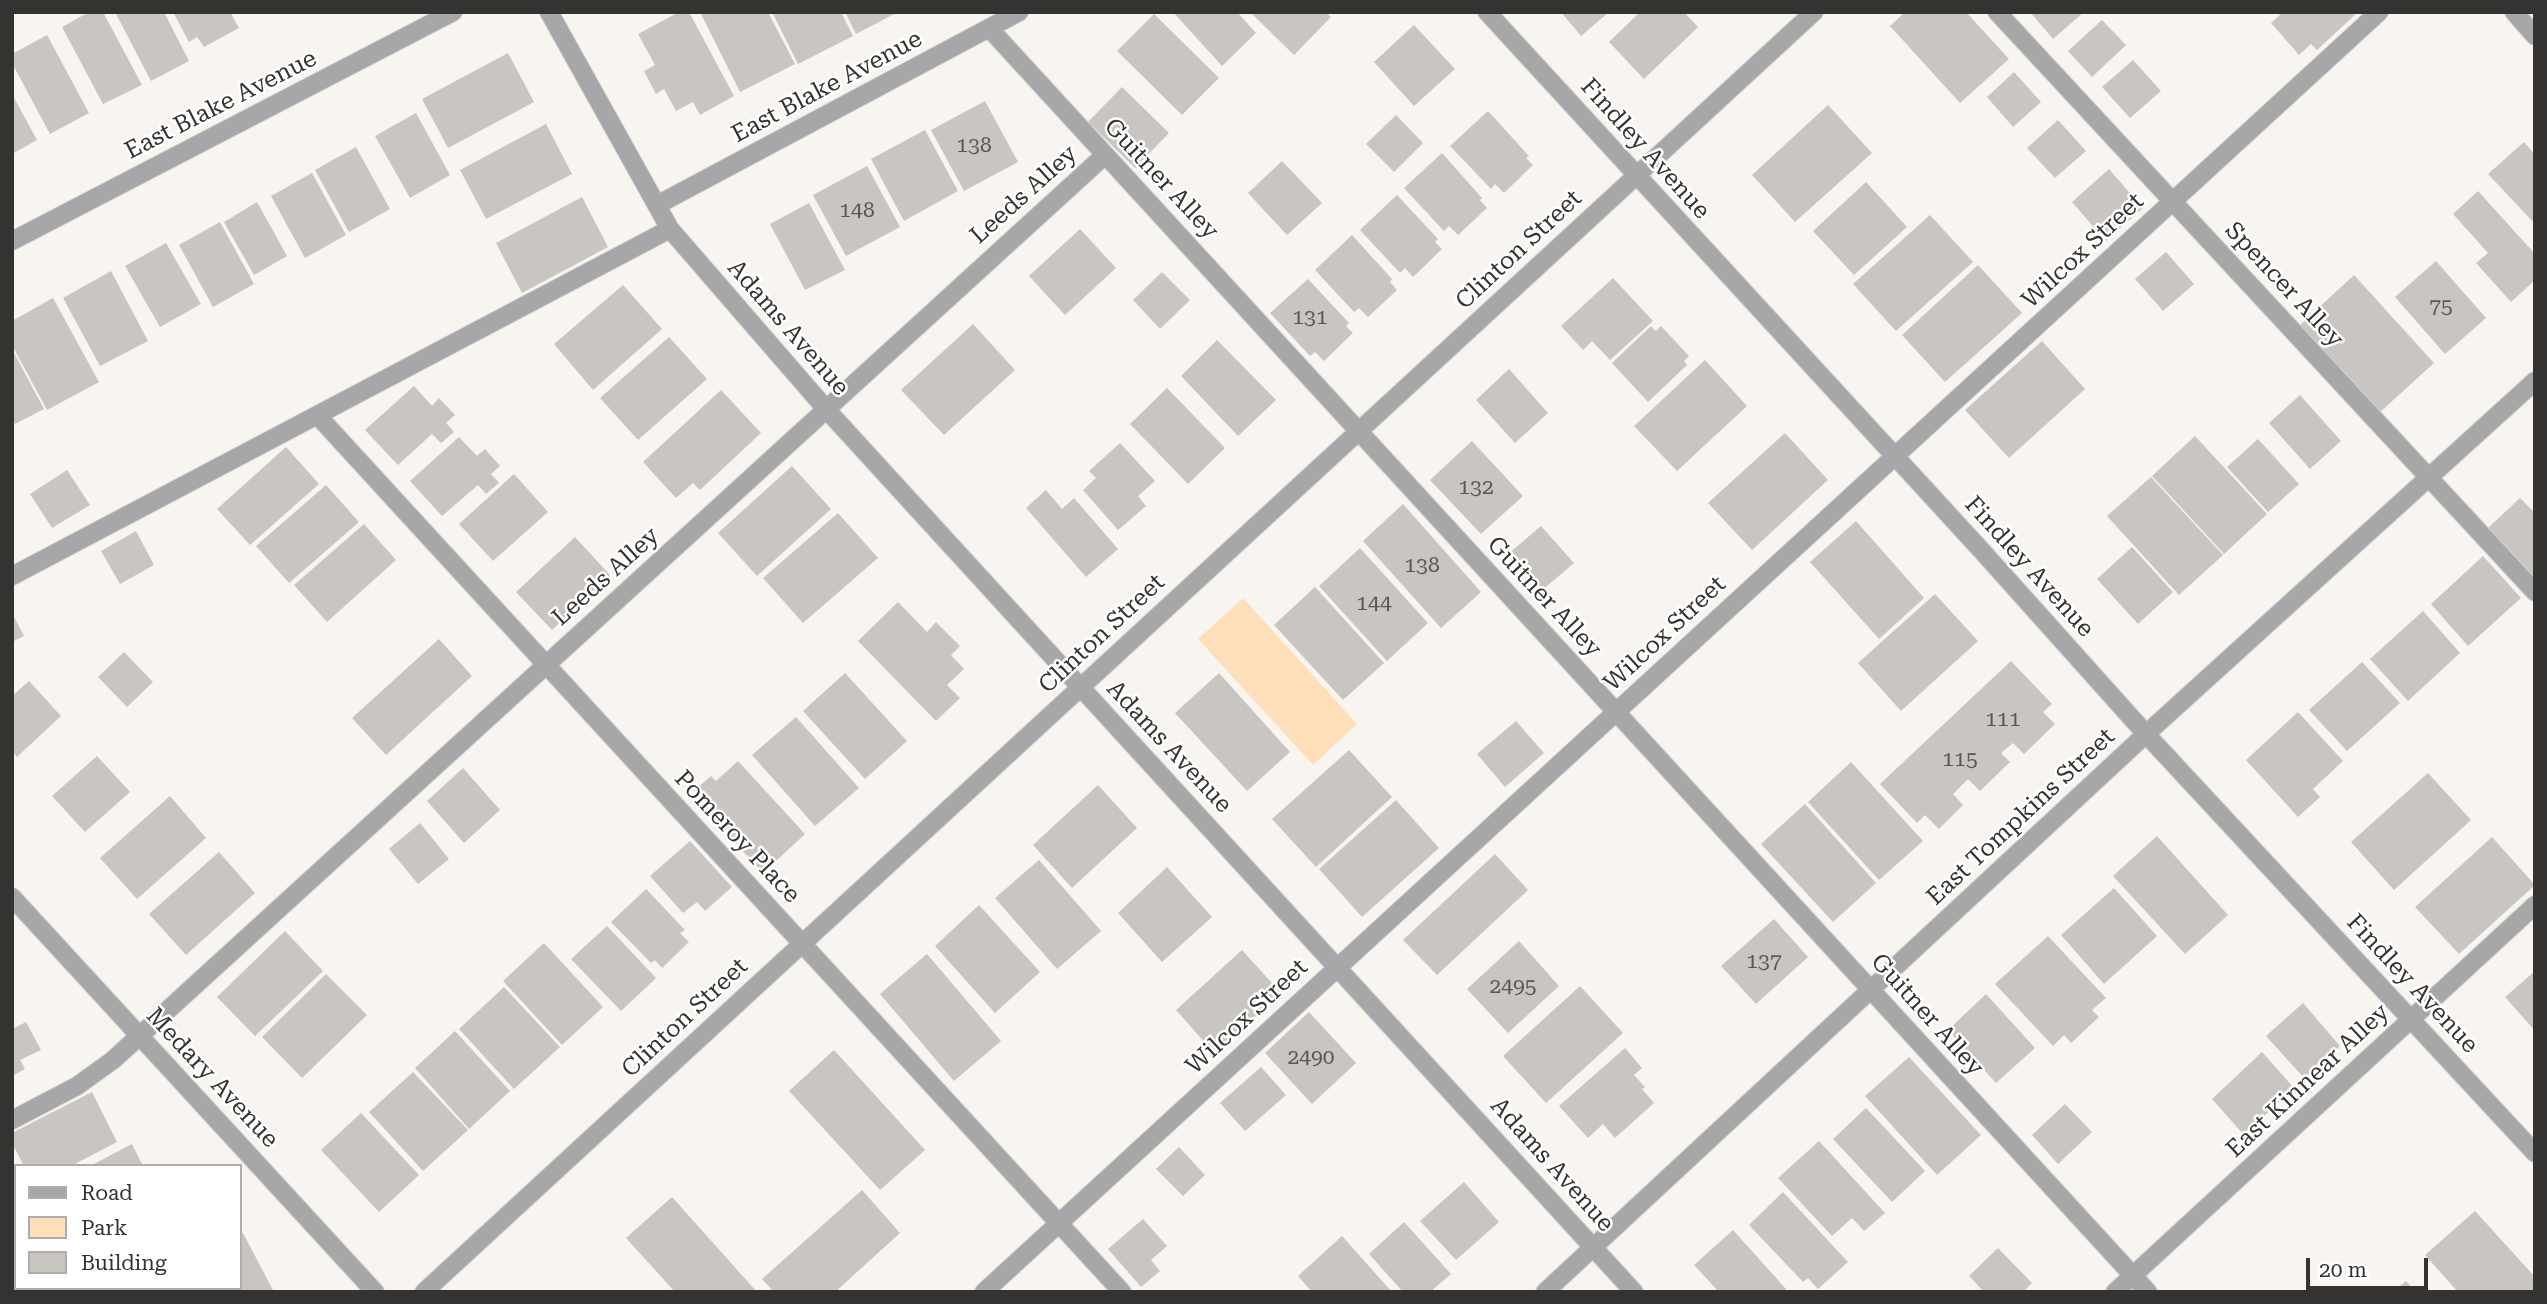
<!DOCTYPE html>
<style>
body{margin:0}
#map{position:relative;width:2547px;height:1304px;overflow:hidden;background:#f8f4f0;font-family:"Roboto Serif",serif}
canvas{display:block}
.frame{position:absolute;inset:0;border:14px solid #343331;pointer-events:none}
.legend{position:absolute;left:14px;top:1164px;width:228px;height:126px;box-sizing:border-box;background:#fff;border:2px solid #aeadad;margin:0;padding:9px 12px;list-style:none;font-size:21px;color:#343331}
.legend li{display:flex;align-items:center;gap:14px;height:35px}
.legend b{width:35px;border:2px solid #aeadad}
.scale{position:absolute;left:2306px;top:1258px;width:122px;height:32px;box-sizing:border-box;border:4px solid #343331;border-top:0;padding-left:9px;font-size:21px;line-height:24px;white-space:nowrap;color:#343331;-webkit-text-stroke:5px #fff;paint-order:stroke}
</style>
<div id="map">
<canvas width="2547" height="1304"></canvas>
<div class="frame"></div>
<ul class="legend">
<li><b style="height:9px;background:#a5a7a8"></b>Road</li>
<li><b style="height:19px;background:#fedfb9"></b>Park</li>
<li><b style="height:19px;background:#c9c5c1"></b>Building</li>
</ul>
<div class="scale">20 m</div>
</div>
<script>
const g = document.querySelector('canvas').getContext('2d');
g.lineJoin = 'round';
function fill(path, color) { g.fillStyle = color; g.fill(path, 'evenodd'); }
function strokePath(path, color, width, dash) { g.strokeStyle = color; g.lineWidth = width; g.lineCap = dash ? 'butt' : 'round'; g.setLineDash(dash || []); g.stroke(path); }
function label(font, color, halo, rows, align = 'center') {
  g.font = font + ' "Roboto Serif",serif'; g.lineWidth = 5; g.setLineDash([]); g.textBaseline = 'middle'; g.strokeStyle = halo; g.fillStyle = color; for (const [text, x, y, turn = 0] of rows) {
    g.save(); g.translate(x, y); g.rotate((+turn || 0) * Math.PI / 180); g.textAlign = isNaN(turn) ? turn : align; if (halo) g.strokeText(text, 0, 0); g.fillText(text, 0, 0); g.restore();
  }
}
fill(new Path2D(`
 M 1243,598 L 1357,724 L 1313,765 L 1198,639 Z`), '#fedfb9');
fill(new Path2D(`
 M 89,12 L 103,12 L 142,85 L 103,104 L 62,27 Z
 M 115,12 L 164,12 L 189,61 L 151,81 Z
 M 173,12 L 230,12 L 239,28 L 204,47 L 197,37 L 189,42 Z
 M 679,12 L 689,12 L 734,96 L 700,115 L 693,102 L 676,111 L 664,89 L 656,94 L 644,71 L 655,65 L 638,34 Z
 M 700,12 L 768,12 L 795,64 L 740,92 Z
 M 772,12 L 841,12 L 853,36 L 798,64 Z
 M 845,12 L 898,12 L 856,34 Z
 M 1173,12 L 1237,12 L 1256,33 L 1222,66 Z
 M 1250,12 L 1326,12 L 1331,17 L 1294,55 Z
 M 1561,12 L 1609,12 L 1581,36 Z
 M 1640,12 L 1684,12 L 1698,27 L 1644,79 L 1609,42 Z
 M 1905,12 L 1966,12 L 2009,59 L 1960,103 L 1890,26 Z
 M 2030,12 L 2084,12 L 2053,39 Z
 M 2283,12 L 2358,12 L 2317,50 L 2311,44 L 2299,55 L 2271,23 Z
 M 1154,14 L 1219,78 L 1182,115 L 1117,51 Z
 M 2102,20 L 2126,45 L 2092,77 L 2068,51 Z
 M 1414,25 L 1455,69 L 1414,106 L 1374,62 Z
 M 47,35 L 89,113 L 50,134 L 12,63 L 12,54 Z
 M 508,53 L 534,102 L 448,148 L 422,99 Z
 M 2133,60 L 2161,91 L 2130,118 L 2102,87 Z
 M 2014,72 L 2041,102 L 2013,127 L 1987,97 Z
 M 1122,87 L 1169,133 L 1135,168 L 1088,122 Z
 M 12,94 L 37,140 L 12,154 Z
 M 985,101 L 1018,162 L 964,191 L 931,130 Z
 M 1828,105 L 1872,153 L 1795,222 L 1752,175 Z
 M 1488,111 L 1529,156 L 1526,158 L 1533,165 L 1504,193 L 1495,184 L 1491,189 L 1450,146 Z
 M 416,113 L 450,175 L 410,198 L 375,136 Z
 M 1396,115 L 1423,143 L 1394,172 L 1366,144 Z
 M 2058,120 L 2086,151 L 2055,178 L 2027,148 Z
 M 546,124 L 572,174 L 486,219 L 460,170 Z
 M 925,130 L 958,191 L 904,221 L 871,159 Z
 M 2524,142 L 2535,155 L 2535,224 L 2488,174 Z
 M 356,147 L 390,209 L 349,232 L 315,170 Z
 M 1442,153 L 1482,198 L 1480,200 L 1487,208 L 1458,235 L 1449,226 L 1444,231 L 1404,188 Z
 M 1282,161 L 1322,203 L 1287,235 L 1248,193 Z
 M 867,166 L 900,227 L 846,256 L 813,195 Z
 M 2109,169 L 2143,208 L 2106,241 L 2072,202 Z
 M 312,173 L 346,235 L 305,258 L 271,196 Z
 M 1866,182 L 1907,227 L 1854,275 L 1813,231 Z
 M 2478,191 L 2535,254 L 2535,280 L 2511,302 L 2476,263 L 2488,253 L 2453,214 Z
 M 1397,195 L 1438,239 L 1435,242 L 1442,249 L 1413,277 L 1405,268 L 1400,273 L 1360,230 Z
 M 582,197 L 608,247 L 522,293 L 496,243 Z
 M 257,202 L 287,256 L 254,275 L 224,222 Z
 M 809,203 L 845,270 L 805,290 L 770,224 Z
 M 1930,215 L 1973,262 L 1896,331 L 1853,284 Z
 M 220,222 L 254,284 L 213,307 L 179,245 Z
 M 1080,229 L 1116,268 L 1065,315 L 1029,276 Z
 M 1352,235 L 1392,279 L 1390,282 L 1397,290 L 1368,317 L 1359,308 L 1354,312 L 1315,270 Z
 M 166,243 L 201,304 L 160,327 L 125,266 Z
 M 2166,252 L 2194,284 L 2163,311 L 2135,279 Z
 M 2436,261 L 2486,318 L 2445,354 L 2395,297 Z
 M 1978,265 L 2022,313 L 1945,382 L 1902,335 Z
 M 111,271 L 148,341 L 100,366 L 63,298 Z
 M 1162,272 L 1190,300 L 1160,329 L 1133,300 Z
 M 2354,275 L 2434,363 L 2379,413 L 2299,326 Z
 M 1613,278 L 1653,321 L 1610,360 L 1592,341 L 1583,350 L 1561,326 Z
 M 1308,279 L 1349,323 L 1346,326 L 1353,333 L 1324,361 L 1315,352 L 1310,356 L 1270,313 Z
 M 623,285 L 662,329 L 593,390 L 554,344 Z
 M 53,298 L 99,382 L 47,410 L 12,345 L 12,321 Z
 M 973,324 L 1015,370 L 944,435 L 901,390 Z
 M 1651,326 L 1656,331 L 1661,326 L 1689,356 L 1684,361 L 1687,365 L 1648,402 L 1612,363 Z
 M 669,337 L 707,379 L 638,440 L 600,398 Z
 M 1217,340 L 1276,400 L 1238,436 L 1181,376 Z
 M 2042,341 L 2085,389 L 2009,458 L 1965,410 Z
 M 12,349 L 44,409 L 15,424 L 12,418 Z
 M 1705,360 L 1747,406 L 1677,471 L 1634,426 Z
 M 1509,369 L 1548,413 L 1515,443 L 1476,400 Z
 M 414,386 L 432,406 L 439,398 L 455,415 L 446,423 L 454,432 L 441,443 L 432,434 L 398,465 L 365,430 Z
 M 1167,388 L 1225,448 L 1188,484 L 1130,424 Z
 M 721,390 L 761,433 L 700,490 L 693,483 L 676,498 L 643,462 Z
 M 2300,395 L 2341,441 L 2310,469 L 2269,423 Z
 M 1785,433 L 1828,480 L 1752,550 L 1708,503 Z
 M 2195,436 L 2267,514 L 2224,554 L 2152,476 Z
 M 459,437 L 477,456 L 485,449 L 500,466 L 491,474 L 499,483 L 486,494 L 478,485 L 442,516 L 410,481 Z
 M 2258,439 L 2299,484 L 2268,512 L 2227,467 Z
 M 1472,441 L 1523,496 L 1481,534 L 1430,480 Z
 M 1120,443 L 1155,481 L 1138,496 L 1146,506 L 1118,530 L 1083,490 L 1096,478 L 1089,471 Z
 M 286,447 L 319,484 L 250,545 L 217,509 Z
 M 792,466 L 831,509 L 757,576 L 718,533 Z
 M 67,470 L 90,505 L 52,528 L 30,494 Z
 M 514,474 L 548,512 L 493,561 L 459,524 Z
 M 2151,477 L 2223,555 L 2179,595 L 2107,516 Z
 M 326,485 L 359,522 L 289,583 L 256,546 Z
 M 1046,490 L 1062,509 L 1074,498 L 1118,549 L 1086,577 L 1026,508 Z
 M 2520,498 L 2535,513 L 2535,578 L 2488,528 Z
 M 1403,504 L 1481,592 L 1441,628 L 1363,541 Z
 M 838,513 L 878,558 L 803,623 L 763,578 Z
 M 1856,521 L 1924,598 L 1879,639 L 1810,562 Z
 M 364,524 L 396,560 L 327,622 L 294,585 Z
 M 1541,526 L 1574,563 L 1540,592 L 1507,555 Z
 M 136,531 L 154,565 L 120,584 L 101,551 Z
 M 575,537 L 610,575 L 552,630 L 516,592 Z
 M 2132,547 L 2173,592 L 2138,624 L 2097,579 Z
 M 1360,548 L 1428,623 L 1387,661 L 1319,586 Z
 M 2483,556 L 2521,598 L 2468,646 L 2431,604 Z
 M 1315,587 L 1384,663 L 1343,700 L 1274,625 Z
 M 1935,594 L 1978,641 L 1901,711 L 1858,663 Z
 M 898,602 L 927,632 L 936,622 L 960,646 L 951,655 L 964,669 L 947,685 L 960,698 L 936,721 L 858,641 Z
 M 2423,611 L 2460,653 L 2408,701 L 2370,659 Z
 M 12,613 L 24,636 L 12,642 Z
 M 439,639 L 472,676 L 386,755 L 352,718 Z
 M 124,652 L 153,682 L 127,707 L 98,677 Z
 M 2011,661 L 2052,704 L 2043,712 L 2055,724 L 2024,754 L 2013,743 L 2001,753 L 2010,762 L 1980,791 L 1968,779 L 1953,794 L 1963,805 L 1939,829 L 1925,815 L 1917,823 L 1880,784 Z
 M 2362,662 L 2400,703 L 2347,751 L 2309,710 Z
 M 845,673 L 907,741 L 865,779 L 803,711 Z
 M 1219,673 L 1290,752 L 1247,791 L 1175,713 Z
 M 29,681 L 61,716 L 17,757 L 12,751 L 12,696 Z
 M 2298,712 L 2343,761 L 2313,789 L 2320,797 L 2298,817 L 2246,760 Z
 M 796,717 L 859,788 L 815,826 L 752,755 Z
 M 1516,721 L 1544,753 L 1505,787 L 1477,754 Z
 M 1349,750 L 1392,797 L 1316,867 L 1272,819 Z
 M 97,756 L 130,792 L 85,832 L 52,796 Z
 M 738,761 L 805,834 L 763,873 L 698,802 L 701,799 L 694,791 L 711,776 L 716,781 Z
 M 1851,762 L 1923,841 L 1879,880 L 1808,802 Z
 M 463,768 L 500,810 L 464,843 L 427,801 Z
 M 2428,773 L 2471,820 L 2394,890 L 2351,842 Z
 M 1098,785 L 1137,828 L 1072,888 L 1033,845 Z
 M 170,796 L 206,838 L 137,899 L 100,858 Z
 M 1396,800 L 1439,848 L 1362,917 L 1319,869 Z
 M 1805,804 L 1876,883 L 1833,922 L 1761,844 Z
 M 420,823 L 449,859 L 418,884 L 389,849 Z
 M 2157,836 L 2228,915 L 2185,954 L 2113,876 Z
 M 2492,837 L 2535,885 L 2459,954 L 2415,907 Z
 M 690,841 L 732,887 L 705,911 L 697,902 L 683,913 L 650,876 Z
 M 219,852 L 255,893 L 186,955 L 149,914 Z
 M 1495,854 L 1528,890 L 1437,975 L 1403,940 Z
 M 1039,860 L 1101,931 L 1057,969 L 995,898 Z
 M 1167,867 L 1212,917 L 1162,962 L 1118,913 Z
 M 2114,888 L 2157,936 L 2104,984 L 2061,935 Z
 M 646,889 L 685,930 L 680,933 L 689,942 L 662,968 L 655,960 L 651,963 L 611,922 Z
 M 979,905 L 1040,972 L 995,1013 L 935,946 Z
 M 1774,919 L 1808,957 L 1756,1004 L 1721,966 Z
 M 607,926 L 656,978 L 621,1011 L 571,959 Z
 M 285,931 L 323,971 L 255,1036 L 217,997 Z
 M 2048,936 L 2106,998 L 2092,1010 L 2099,1017 L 2071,1043 L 2064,1035 L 2053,1046 L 1995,984 Z
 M 1519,941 L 1559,986 L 1508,1033 L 1467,989 Z
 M 544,943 L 603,1007 L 562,1045 L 503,981 Z
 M 1242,950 L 1281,993 L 1214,1053 L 1176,1010 Z
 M 927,954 L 1001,1041 L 954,1081 L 880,994 Z
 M 2535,971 L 2535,1031 L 2505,997 Z
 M 326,974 L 367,1015 L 302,1078 L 262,1037 Z
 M 1580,986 L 1623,1033 L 1546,1103 L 1503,1056 Z
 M 504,987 L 560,1047 L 514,1089 L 459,1029 Z
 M 1986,994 L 2035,1048 L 1996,1083 L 1948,1030 Z
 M 2303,1003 L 2340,1046 L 2304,1078 L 2266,1036 Z
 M 1309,1012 L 1356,1063 L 1312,1104 L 1265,1053 Z
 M 26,1022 L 41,1050 L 20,1060 L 25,1069 L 12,1076 L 12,1029 Z
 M 455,1031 L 510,1091 L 469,1129 L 415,1068 Z
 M 1625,1048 L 1642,1068 L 1634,1075 L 1645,1087 L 1642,1089 L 1654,1103 L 1615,1138 L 1603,1124 L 1588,1138 L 1559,1106 Z
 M 834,1050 L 925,1150 L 880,1190 L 789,1091 Z
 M 2262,1052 L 2294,1088 L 2244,1135 L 2212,1099 Z
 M 1909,1057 L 1981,1135 L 1937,1175 L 1865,1096 Z
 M 1261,1067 L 1286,1095 L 1245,1131 L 1220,1103 Z
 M 413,1072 L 468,1130 L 423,1171 L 369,1112 Z
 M 92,1092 L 117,1142 L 71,1166 L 24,1166 L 12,1143 L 12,1133 Z
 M 2065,1104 L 2092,1132 L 2058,1164 L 2032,1135 Z
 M 1866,1108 L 1925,1171 L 1892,1202 L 1833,1139 Z
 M 361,1113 L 419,1175 L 379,1212 L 321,1150 Z
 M 1819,1141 L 1885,1213 L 1864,1231 L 1852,1218 L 1832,1236 L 1778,1178 Z
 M 132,1144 L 143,1166 L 90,1166 Z
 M 1179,1147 L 1205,1175 L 1183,1196 L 1156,1169 Z
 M 1464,1182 L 1499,1222 L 1456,1260 L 1420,1221 Z
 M 862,1190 L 900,1233 L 835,1292 L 774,1292 L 762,1279 Z
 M 1783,1192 L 1848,1262 L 1818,1289 L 1808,1278 L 1803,1282 L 1749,1225 Z
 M 672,1197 L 757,1292 L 675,1292 L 626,1238 Z
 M 2475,1211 L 2535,1277 L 2535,1292 L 2458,1292 L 2425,1255 Z
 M 1143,1219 L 1167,1246 L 1151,1260 L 1160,1271 L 1141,1287 L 1108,1249 Z
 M 1404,1222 L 1451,1274 L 1430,1292 L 1403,1292 L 1369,1254 Z
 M 1733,1230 L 1786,1289 L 1784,1292 L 1719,1292 L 1694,1265 Z
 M 243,1233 L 274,1292 L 205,1292 L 204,1288 L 240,1288 L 240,1235 Z
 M 1342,1236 L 1392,1292 L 1312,1292 L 1298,1276 Z
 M 12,1240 L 16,1247 L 16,1271 L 12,1273 Z
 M 1998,1248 L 2032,1283 L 2023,1292 L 1984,1292 L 1969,1276 Z
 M 2406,1281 L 2416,1292 L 2393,1292 Z
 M 138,1288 L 195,1288 L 197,1292 L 131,1292 Z`), '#c9c5c1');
const minor = new Path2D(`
 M 549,12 L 670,229 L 826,409 L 1634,1292
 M 1487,12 L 1982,551 L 2146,734 L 2535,1153
 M 1997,12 L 2535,592
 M 2514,12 L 2535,36
 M 989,28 L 2148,1292
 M 657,205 L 1019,12
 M 12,241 L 453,12
 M 317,415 L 1122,1292
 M 12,576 L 670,229
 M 12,897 L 375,1292
 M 12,1120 L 77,1086 L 113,1060 L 1105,155
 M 424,1292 L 1814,12
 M 984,1292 L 2379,12
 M 1545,1292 L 2146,734 L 2535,381
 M 2115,1292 L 2535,905`);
strokePath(minor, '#d5d1ce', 20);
strokePath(minor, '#a5a7a8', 18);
label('21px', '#595855', null, [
 ["138",974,146],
 ["148",857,211],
 ["75",2441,307],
 ["131",1310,318],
 ["132",1476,488],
 ["138",1422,566],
 ["144",1374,604],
 ["111",2003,720],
 ["115",1960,760],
 ["137",1764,962],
 ["2495",1513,987],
 ["2490",1311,1058]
]);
label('24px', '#343331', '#fff', [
 ["East Blake Avenue",827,87,-28],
 ["East Blake Avenue",221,105,-27],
 ["Findley Avenue",1645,149,48],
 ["Guitner Alley",1161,179,47],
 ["Leeds Alley",1024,195,-42],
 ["Clinton Street",1519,250,-43],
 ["Wilcox Street",2083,251,-43],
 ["Spencer Alley",2284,285,47],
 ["Adams Avenue",788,328,49],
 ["Findley Avenue",2029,567,48],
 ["Leeds Alley",606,577,-42],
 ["Guitner Alley",1544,597,47],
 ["Clinton Street",1102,634,-43],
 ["Wilcox Street",1665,634,-43],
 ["Adams Avenue",1169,747,47],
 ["East Tompkins Street",2021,817,-43],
 ["Pomeroy Place",737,837,47],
 ["Findley Avenue",2412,984,47],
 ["Guitner Alley",1927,1015,48],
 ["Wilcox Street",1247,1017,-43],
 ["Clinton Street",685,1018,-43],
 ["Medary Avenue",212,1078,47],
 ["East Kinnear Alley",2308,1081,-43],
 ["Adams Avenue",1552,1165,48]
]);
</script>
